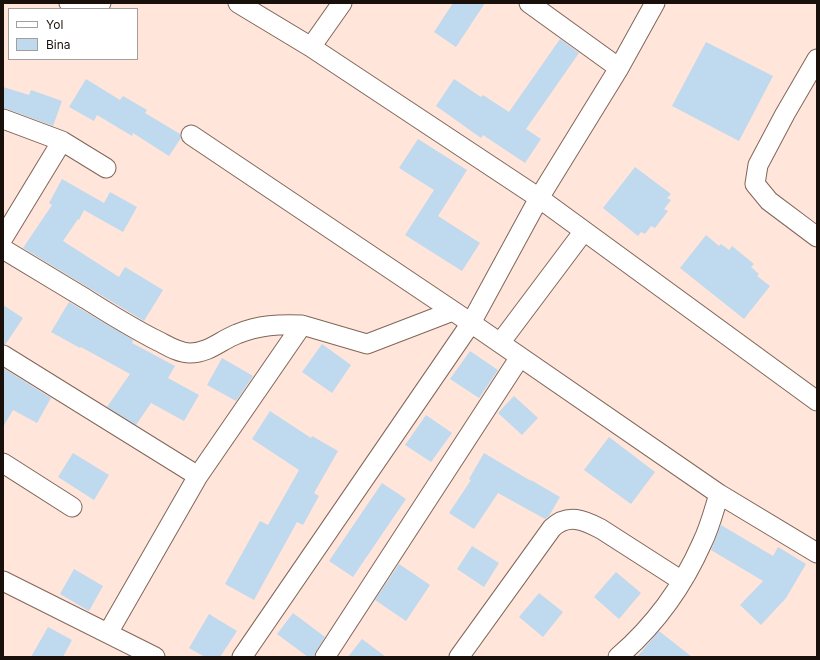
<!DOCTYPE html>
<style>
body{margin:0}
#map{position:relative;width:820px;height:660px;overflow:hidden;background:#ffe5da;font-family:Inter,sans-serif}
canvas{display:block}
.frame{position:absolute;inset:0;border:4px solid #1a100b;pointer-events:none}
.legend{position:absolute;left:8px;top:8px;width:130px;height:52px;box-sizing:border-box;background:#fff;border:1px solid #a39f9d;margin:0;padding:5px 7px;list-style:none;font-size:12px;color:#1a100b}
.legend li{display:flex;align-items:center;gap:8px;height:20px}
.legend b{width:20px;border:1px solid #a39f9d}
</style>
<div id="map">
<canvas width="820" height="660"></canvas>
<div class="frame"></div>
<ul class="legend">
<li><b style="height:5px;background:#fff"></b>Yol</li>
<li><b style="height:11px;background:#bfd9ee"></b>Bina</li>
</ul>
</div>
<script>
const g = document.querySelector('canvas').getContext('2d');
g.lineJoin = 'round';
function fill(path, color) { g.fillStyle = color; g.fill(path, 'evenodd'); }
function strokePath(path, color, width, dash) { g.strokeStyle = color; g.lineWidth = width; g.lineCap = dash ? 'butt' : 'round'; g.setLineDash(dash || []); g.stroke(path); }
fill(new Path2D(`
 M 453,3 L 485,3 L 456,47 L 434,32 Z
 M 560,39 L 579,53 L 526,129 L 541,139 L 525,163 L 483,135 L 481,138 L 436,106 L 454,79 L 481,97 L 483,95 L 509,112 Z
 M 706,42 L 773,76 L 739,141 L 672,106 Z
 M 86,79 L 120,100 L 123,96 L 147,110 L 145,113 L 180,134 L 181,138 L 169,156 L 133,133 L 132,136 L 97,115 L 94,121 L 69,107 Z
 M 3,87 L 29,95 L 31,90 L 62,101 L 53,126 L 7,109 L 3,108 Z
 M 418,139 L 467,170 L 438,216 L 480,243 L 462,271 L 405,235 L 434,190 L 399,168 Z
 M 635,167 L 671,194 L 667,198 L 671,200 L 664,209 L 668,211 L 655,228 L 651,226 L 645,234 L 641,232 L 638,236 L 603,208 Z
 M 62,179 L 104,203 L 110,192 L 137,207 L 123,232 L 84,210 L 79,220 L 78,219 L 63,241 L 119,277 L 125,267 L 163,290 L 144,321 L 23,248 L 52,205 L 49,203 Z
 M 706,235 L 719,246 L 721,244 L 729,250 L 732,246 L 754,264 L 751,267 L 759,274 L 757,276 L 770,286 L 744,319 L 680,268 Z
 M 69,302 L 133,340 L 132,343 L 175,366 L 168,378 L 199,395 L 184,421 L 151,403 L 136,425 L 107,407 L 130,374 L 81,347 L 80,348 L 51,332 Z
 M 3,305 L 23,318 L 5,345 L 3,344 Z
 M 322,344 L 351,365 L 332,393 L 302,372 Z
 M 470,351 L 498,370 L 479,398 L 450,379 Z
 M 222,358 L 253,376 L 236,401 L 207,385 Z
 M 3,368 L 51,398 L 37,423 L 13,410 L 3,427 Z
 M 514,396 L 538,418 L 522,435 L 498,413 Z
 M 270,411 L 311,438 L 312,436 L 338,451 L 314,493 L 319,496 L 303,525 L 297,522 L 254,600 L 225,584 L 260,521 L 268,525 L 299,470 L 252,439 Z
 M 426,415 L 452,433 L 431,462 L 405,445 Z
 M 609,437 L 655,472 L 631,504 L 584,470 Z
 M 73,453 L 109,475 L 94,500 L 58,477 Z
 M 484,453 L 531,481 L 531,480 L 560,497 L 549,516 L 545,519 L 498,493 L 474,529 L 449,513 L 471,480 L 469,479 Z
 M 382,483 L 406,499 L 353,577 L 329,561 Z
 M 721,525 L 773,556 L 778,547 L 806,564 L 786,598 L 761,625 L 740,605 L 763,581 L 711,550 Z
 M 472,546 L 499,563 L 484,587 L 457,569 Z
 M 399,564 L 430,585 L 406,621 L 375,600 Z
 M 74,569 L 103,586 L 89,611 L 60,594 Z
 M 616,572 L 641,593 L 619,619 L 594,597 Z
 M 539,593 L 563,612 L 543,637 L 519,617 Z
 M 293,613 L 325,637 L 316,651 L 313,657 L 308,657 L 277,634 Z
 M 209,614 L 237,631 L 220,657 L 205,657 L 189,648 Z
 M 48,627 L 72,640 L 63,657 L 31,657 Z
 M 659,631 L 692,657 L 637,657 Z
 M 362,639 L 386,657 L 348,657 Z`), '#bfd9ee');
const minor = new Path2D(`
 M 69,3 L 81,9
 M 238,3 L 311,47 L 539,198 L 817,401
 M 529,3 L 619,68
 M 93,9 L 101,3
 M 311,47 L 342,3
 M 817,59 L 785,114 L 758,165 L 755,184 L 769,201 L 817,237
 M 3,119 L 62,141 L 106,168
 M 191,135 L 471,323 L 719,494 L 817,553
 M 3,238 L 62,141
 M 3,249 C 31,266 58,282 86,299 C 108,313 131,327 154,339 C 165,344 177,353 190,353 C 209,353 221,340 237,334 C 259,325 279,324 302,325
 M 500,343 L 584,231
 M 3,355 L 198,476
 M 3,463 L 72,507
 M 3,581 L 155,657
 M 108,633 L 198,476 L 302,325 L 367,344 L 453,311
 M 242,657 L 471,323 L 539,198 L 619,68 L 655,3
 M 325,657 L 520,357
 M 459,657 L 552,528 C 568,513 584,520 601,529 L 682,581
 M 618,657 C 654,626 683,586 702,543 C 710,527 714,510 719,494`);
strokePath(minor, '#816659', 21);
strokePath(minor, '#fff', 19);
</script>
